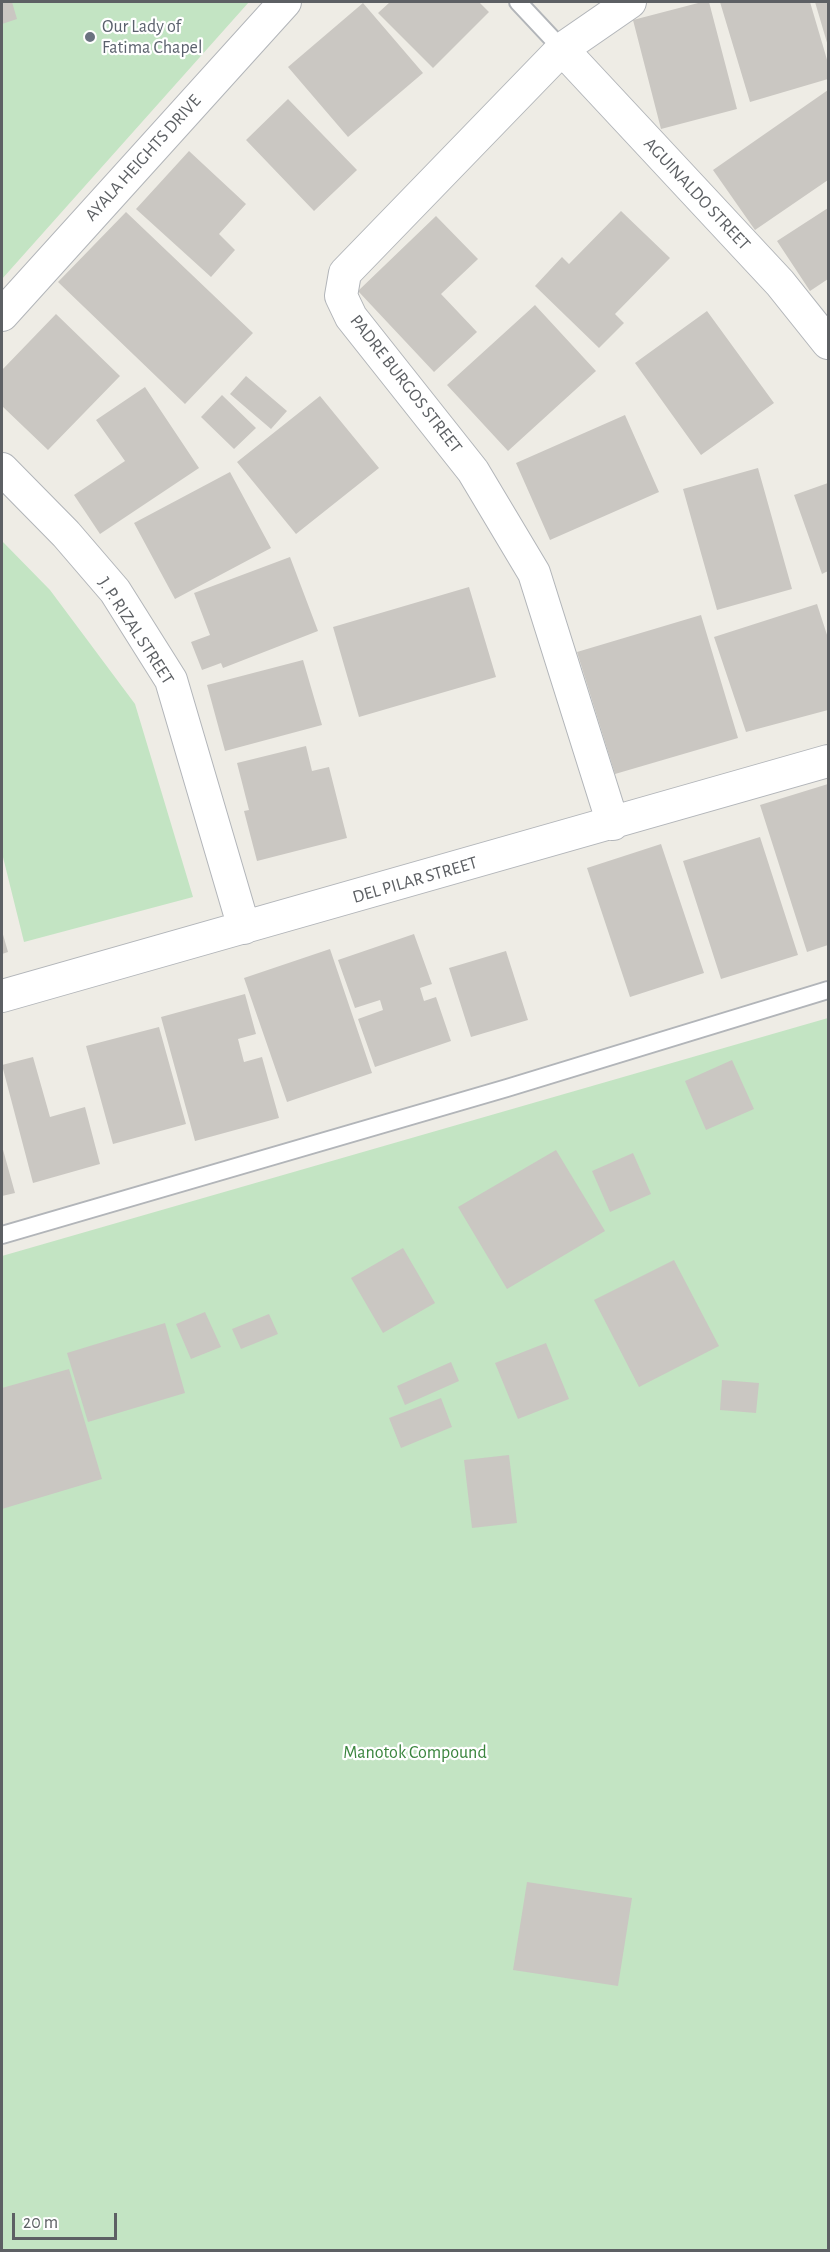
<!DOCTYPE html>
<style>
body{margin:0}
#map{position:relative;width:830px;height:2252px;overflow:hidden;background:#eeece5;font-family:"Alegreya Sans",sans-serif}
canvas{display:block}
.frame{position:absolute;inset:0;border:3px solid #5d6064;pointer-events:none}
.scale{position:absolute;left:12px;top:2213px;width:105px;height:27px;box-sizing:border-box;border:3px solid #5d6064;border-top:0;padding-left:8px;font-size:18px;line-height:21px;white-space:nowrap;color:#5d6064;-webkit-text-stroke:4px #fff;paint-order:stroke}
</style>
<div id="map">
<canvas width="830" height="2252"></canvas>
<div class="frame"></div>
<div class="scale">20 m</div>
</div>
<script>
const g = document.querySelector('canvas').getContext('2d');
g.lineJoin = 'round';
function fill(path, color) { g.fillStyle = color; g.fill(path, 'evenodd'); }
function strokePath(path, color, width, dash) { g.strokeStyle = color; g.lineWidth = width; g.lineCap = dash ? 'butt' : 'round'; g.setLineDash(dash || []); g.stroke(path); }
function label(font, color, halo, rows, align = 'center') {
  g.font = font + ' "Alegreya Sans",sans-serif'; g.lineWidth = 4.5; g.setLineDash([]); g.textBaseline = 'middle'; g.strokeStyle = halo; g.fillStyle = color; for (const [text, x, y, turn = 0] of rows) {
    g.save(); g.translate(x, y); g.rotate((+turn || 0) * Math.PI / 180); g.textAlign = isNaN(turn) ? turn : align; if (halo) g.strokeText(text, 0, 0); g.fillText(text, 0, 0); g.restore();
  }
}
fill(new Path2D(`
 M 2,2 L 249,2 L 2,279 Z
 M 2,541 L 50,590 L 135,704 L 193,897 L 24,942 L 2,853 Z
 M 828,1018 L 828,2250 L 2,2250 L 2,1256 Z`), '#c3e4c3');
fill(new Path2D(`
 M 2,2 L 12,2 L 17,19 L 2,24 Z
 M 390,2 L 479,2 L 489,12 L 433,68 L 378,13 Z
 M 702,2 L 709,2 L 737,109 L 661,129 L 633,20 Z
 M 720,2 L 810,2 L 828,63 L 828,79 L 750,102 Z
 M 815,2 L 828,2 L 828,46 Z
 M 363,3 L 423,73 L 348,137 L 288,67 Z
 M 828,90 L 828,180 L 755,230 L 713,170 Z
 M 288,99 L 357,170 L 314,211 L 246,140 Z
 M 189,151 L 246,204 L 219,234 L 235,250 L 211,277 L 136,209 Z
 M 828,208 L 828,279 L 810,291 L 777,241 Z
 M 621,211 L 670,258 L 615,314 L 624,323 L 599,348 L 535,286 L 562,257 L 569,264 Z
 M 126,212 L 253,333 L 185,404 L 58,282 Z
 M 436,216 L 478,259 L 441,294 L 477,332 L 434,372 L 358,291 Z
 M 535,305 L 596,371 L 508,451 L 447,385 Z
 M 707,311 L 774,403 L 701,455 L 635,363 Z
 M 56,314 L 120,376 L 48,450 L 2,406 L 2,370 Z
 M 246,376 L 287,411 L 271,429 L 230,394 Z
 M 145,387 L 199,468 L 100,534 L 74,495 L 125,461 L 96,420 Z
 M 222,395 L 256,428 L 234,449 L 201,417 Z
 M 320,396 L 379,468 L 296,534 L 237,462 Z
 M 625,415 L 659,492 L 550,540 L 516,463 Z
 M 758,468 L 792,589 L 717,610 L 683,489 Z
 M 230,472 L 271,548 L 175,599 L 134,523 Z
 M 828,483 L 828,571 L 822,574 L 794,495 Z
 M 290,557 L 318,631 L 223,668 L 221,663 L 202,670 L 191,642 L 210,635 L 194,593 Z
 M 469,587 L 496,677 L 359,717 L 333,627 Z
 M 817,604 L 828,638 L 828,710 L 746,732 L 714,637 Z
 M 701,615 L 738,738 L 615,774 L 577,652 Z
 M 303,660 L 322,725 L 225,751 L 207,685 Z
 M 306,746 L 312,771 L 329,767 L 347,838 L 257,861 L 244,811 L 249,810 L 237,763 Z
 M 828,784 L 828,945 L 807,952 L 760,805 Z
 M 760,837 L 798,955 L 721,979 L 683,861 Z
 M 661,844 L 704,973 L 630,997 L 587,868 Z
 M 2,931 L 8,952 L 2,954 Z
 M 414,934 L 432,984 L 420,988 L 424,1001 L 436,997 L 451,1041 L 375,1067 L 358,1019 L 383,1010 L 380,1000 L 355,1008 L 338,960 Z
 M 330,949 L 372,1073 L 287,1102 L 244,978 Z
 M 506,951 L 528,1020 L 471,1037 L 449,968 Z
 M 245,994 L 256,1034 L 238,1039 L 244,1062 L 262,1057 L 279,1118 L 195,1141 L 161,1017 Z
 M 159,1027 L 186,1124 L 113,1144 L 86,1046 Z
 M 33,1057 L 50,1117 L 85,1107 L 100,1164 L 33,1183 L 2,1065 Z
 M 732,1060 L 754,1109 L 706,1130 L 685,1081 Z
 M 2,1146 L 15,1193 L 2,1196 Z
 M 556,1150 L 605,1231 L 507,1289 L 458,1207 Z
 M 633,1153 L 651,1194 L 610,1212 L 592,1171 Z
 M 403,1248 L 435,1303 L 383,1333 L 351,1278 Z
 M 674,1260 L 719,1346 L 639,1387 L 594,1300 Z
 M 205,1312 L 221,1347 L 191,1359 L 176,1324 Z
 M 269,1314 L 278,1334 L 241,1349 L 232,1329 Z
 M 165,1323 L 185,1393 L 88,1422 L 67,1353 Z
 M 546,1343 L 569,1399 L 518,1419 L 495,1363 Z
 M 451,1362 L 459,1381 L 405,1405 L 397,1386 Z
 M 69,1369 L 102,1479 L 2,1509 L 2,1388 Z
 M 722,1380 L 759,1383 L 756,1413 L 720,1410 Z
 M 441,1398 L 452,1427 L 401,1448 L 389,1418 Z
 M 509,1455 L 517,1523 L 472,1528 L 464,1460 Z
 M 527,1882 L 632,1898 L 618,1986 L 513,1970 Z`), '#cac7c2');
const lane = new Path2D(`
 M 518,2 L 562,49
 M 2,1235 L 507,1088 L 828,990`);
const street = new Path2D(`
 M 562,49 L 780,283 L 828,343
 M 2,315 L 285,2
 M 2,469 L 66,534 L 115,591 L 171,680 L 244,928
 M 613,824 L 534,573 L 473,471 L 351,317 L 341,296 L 345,273 L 562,49 L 630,2
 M 2,996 L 828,761`);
strokePath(lane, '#b2b5b9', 20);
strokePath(street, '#b2b5b9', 34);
strokePath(lane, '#fff', 16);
strokePath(street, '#fff', 32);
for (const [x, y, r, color] of [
 [90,37,6,"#6b7280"]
]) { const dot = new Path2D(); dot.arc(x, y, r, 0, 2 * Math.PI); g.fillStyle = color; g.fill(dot); strokePath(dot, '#fff', 2); }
label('18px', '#5b616d', '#fff', [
 ["Our Lady of",102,27],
 ["Fatima Chapel",102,48]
], 'left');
label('18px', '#5d6064', '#fff', [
 ["AYALA HEIGHTS DRIVE",143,158,-48],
 ["AGUINALDO STREET",697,194,47],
 ["PADRE BURGOS STREET",406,384,52],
 ["J. P. RIZAL STREET",136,631,57],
 ["DEL PILAR STREET",415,880,-16]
]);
label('18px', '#3b853e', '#fff', [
 ["Manotok Compound",415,1753]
]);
</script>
